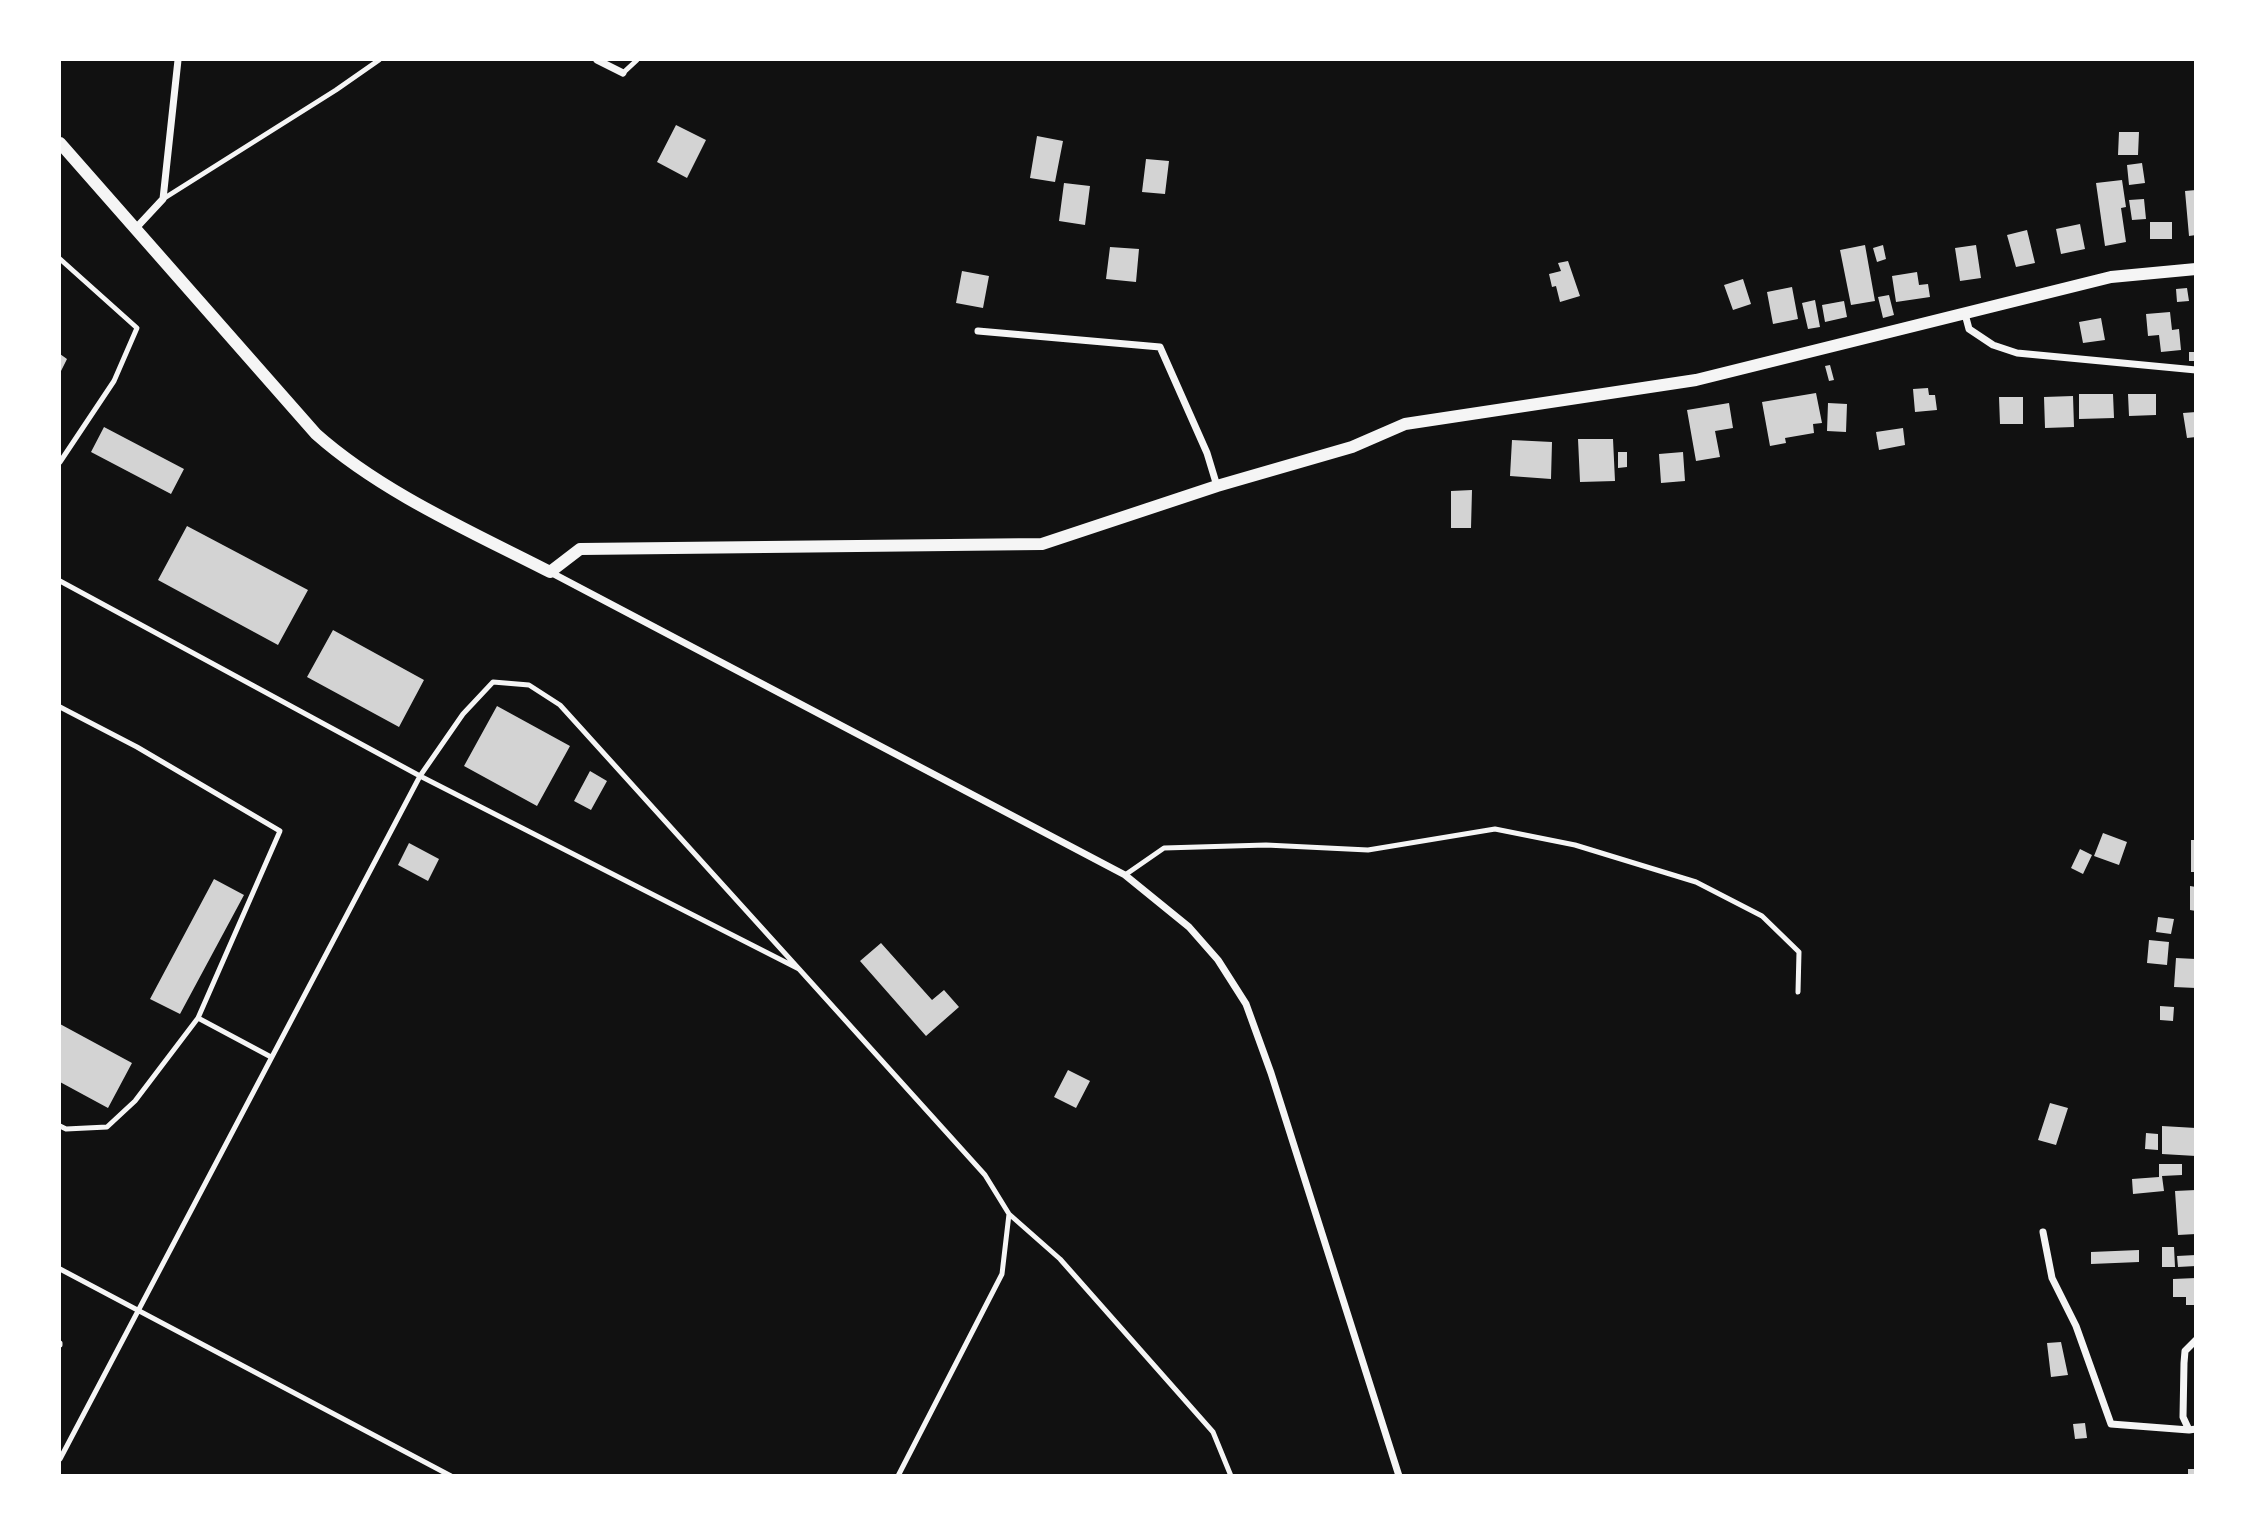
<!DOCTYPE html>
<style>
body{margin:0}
#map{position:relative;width:2255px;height:1535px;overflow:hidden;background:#111;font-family:"Nunito Sans",sans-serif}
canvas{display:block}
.frame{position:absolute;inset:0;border:61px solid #fff;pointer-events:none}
</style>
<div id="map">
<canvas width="2255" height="1535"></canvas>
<div class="frame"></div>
</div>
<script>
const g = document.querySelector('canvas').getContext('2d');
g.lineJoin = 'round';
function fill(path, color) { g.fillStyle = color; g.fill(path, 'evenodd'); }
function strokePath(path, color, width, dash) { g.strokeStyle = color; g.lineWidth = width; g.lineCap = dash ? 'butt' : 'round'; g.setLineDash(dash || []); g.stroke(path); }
fill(new Path2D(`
 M 676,125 L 706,140 L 687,178 L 657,162 Z
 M 2119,132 L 2139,132 L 2138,155 L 2118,155 Z
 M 1037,136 L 1063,141 L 1055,182 L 1030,178 Z
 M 1146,159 L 1169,161 L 1165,194 L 1142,192 Z
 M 2142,163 L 2145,183 L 2129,185 L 2127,165 Z
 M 2122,180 L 2126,207 L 2121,208 L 2126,242 L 2105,246 L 2096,183 Z
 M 1064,183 L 1090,186 L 1085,225 L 1059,221 Z
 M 2196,190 L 2196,235 L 2189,236 L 2185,191 Z
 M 2144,199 L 2146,219 L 2132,220 L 2129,200 Z
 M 2150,222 L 2172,222 L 2172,239 L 2150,239 Z
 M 2080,224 L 2085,249 L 2061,254 L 2056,229 Z
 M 2027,230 L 2035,263 L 2016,267 L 2007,235 Z
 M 1865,245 L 1875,301 L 1851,305 L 1840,250 Z
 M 1883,245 L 1886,259 L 1877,262 L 1873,248 Z
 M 1976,245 L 1981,278 L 1960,281 L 1955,248 Z
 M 1110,247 L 1139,249 L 1136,282 L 1106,279 Z
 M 1568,261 L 1580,296 L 1560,302 L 1556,286 L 1552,287 L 1549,274 L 1561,271 L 1558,263 Z
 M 962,271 L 989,276 L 983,308 L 956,303 Z
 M 1917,272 L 1919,285 L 1928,284 L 1930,297 L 1896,302 L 1892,276 Z
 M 1743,279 L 1751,304 L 1733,310 L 1724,285 Z
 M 1792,287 L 1798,319 L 1773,324 L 1767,292 Z
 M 2187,288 L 2189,301 L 2177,302 L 2176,289 Z
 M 1889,295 L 1894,315 L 1883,318 L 1878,297 Z
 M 1815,300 L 1820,327 L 1808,329 L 1802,303 Z
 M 1844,301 L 1847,317 L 1825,322 L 1822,305 Z
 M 2170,312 L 2172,330 L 2179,329 L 2181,350 L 2161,352 L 2159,335 L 2148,336 L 2146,314 Z
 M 2101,318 L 2105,340 L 2083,343 L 2079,322 Z
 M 2189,352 L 2196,352 L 2196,361 L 2189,361 Z
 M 60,354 L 67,359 L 60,373 Z
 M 1830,365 L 1834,380 L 1829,381 L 1825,366 Z
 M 1928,388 L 1929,395 L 1935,395 L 1937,410 L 1915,412 L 1913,389 Z
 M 1816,393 L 1822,423 L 1813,424 L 1814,433 L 1785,438 L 1786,443 L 1770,446 L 1762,402 Z
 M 2079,394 L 2113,394 L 2114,418 L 2079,419 Z
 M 2128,394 L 2156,394 L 2156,415 L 2129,416 Z
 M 2073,396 L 2074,427 L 2045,428 L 2044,397 Z
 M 1999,397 L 2023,397 L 2023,424 L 2000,424 Z
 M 1729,403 L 1733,428 L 1715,431 L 1720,457 L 1696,461 L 1687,410 Z
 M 1828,403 L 1847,404 L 1846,432 L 1827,431 Z
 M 2196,412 L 2196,437 L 2187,438 L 2183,413 Z
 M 104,427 L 184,469 L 171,494 L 91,452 Z
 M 1903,428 L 1905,445 L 1879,450 L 1876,432 Z
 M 1578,439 L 1613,439 L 1615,481 L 1580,482 Z
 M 1512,440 L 1552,442 L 1551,479 L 1510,476 Z
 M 1618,452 L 1627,452 L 1627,467 L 1618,468 Z
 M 1683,452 L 1685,481 L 1661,483 L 1659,454 Z
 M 1472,490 L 1471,528 L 1451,528 L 1451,491 Z
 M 187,526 L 308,590 L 278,645 L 158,580 Z
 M 333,630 L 424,680 L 399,727 L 307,677 Z
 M 497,706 L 570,746 L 537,806 L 464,766 Z
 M 590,771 L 607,781 L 591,810 L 574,801 Z
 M 2103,833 L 2127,842 L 2119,865 L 2094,856 Z
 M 2191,840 L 2196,840 L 2196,872 L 2191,872 Z
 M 409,843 L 439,859 L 428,881 L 398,865 Z
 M 2080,849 L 2092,855 L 2083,874 L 2071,868 Z
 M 214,879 L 244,895 L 180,1014 L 150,999 Z
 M 2190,886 L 2196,887 L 2196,911 L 2190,910 Z
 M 2158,917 L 2174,919 L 2171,934 L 2156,932 Z
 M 2149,940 L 2169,942 L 2167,965 L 2147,963 Z
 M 881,943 L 932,1000 L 944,990 L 959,1007 L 926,1036 L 860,961 Z
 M 2176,958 L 2196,959 L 2196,988 L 2174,987 Z
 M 2160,1006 L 2174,1007 L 2173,1021 L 2160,1020 Z
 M 60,1024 L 132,1063 L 108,1108 L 60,1082 Z
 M 1068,1070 L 1090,1081 L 1076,1108 L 1054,1097 Z
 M 2050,1103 L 2068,1108 L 2056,1145 L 2038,1140 Z
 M 2162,1126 L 2196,1128 L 2196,1156 L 2162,1154 Z
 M 2146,1133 L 2158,1134 L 2158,1150 L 2145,1149 Z
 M 2159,1164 L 2182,1164 L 2182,1175 L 2162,1176 L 2164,1191 L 2133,1194 L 2132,1179 L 2159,1177 Z
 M 2196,1190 L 2196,1234 L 2178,1235 L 2175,1191 Z
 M 2162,1247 L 2174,1247 L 2175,1267 L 2162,1267 Z
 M 2139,1250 L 2139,1262 L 2091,1264 L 2091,1252 Z
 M 2196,1255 L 2196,1266 L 2178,1267 L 2177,1256 Z
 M 2196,1278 L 2196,1305 L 2186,1305 L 2186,1297 L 2173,1297 L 2173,1279 Z
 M 2061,1342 L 2068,1375 L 2051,1377 L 2047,1343 Z
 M 2085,1423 L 2087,1438 L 2075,1439 L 2073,1424 Z
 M 2188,1469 L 2196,1469 L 2196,1476 L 2188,1476 Z`), '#d3d3d3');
strokePath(new Path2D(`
 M 623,73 L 637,60
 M 163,199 L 336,90 L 379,60
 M 60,259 L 137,328 L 114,381 L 60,462
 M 60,581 L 420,776 L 60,1459
 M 60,707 L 137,747 L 280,831 L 198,1018 L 271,1057
 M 1125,875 L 1164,848 L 1266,845 L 1368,850 L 1495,829 L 1575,845 L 1696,882 L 1762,916 L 1799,952 L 1798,992
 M 799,969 L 560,705 L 529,685 L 493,682 L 463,714 L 420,776 L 799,969 L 985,1175 L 1009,1214 L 1002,1274 L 898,1476
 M 60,1126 L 66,1129 L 107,1127 L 135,1101 L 198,1018
 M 1009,1214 L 1060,1259 L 1213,1432 L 1231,1476
 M 60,1269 L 451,1476
 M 60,1343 L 60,1345`), '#f5f5f5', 5);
strokePath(new Path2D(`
 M 597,60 L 623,73
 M 136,228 L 163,199 L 178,60
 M 1965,314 L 1969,329 L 1993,345 L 2017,353 L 2196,370
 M 978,331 L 1160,347 L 1207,453 L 1217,486
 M 550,572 L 1125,875 L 1189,927 L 1218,960 L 1246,1004 L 1271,1073 L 1399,1476
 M 2043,1232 L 2052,1278 L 2076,1326 L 2111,1424 L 2189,1430
 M 2196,1340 L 2185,1351 L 2184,1363 L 2183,1417 L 2189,1430 L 2196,1429`), '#f5f5f5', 7);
strokePath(new Path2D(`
 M 60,143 L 316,434 C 381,492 472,532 550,572 L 580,549 L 1042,544 L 1217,486 L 1352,447 L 1405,424 L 1696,380 L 2111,277 L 2196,269`), '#f5f5f5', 12);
</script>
